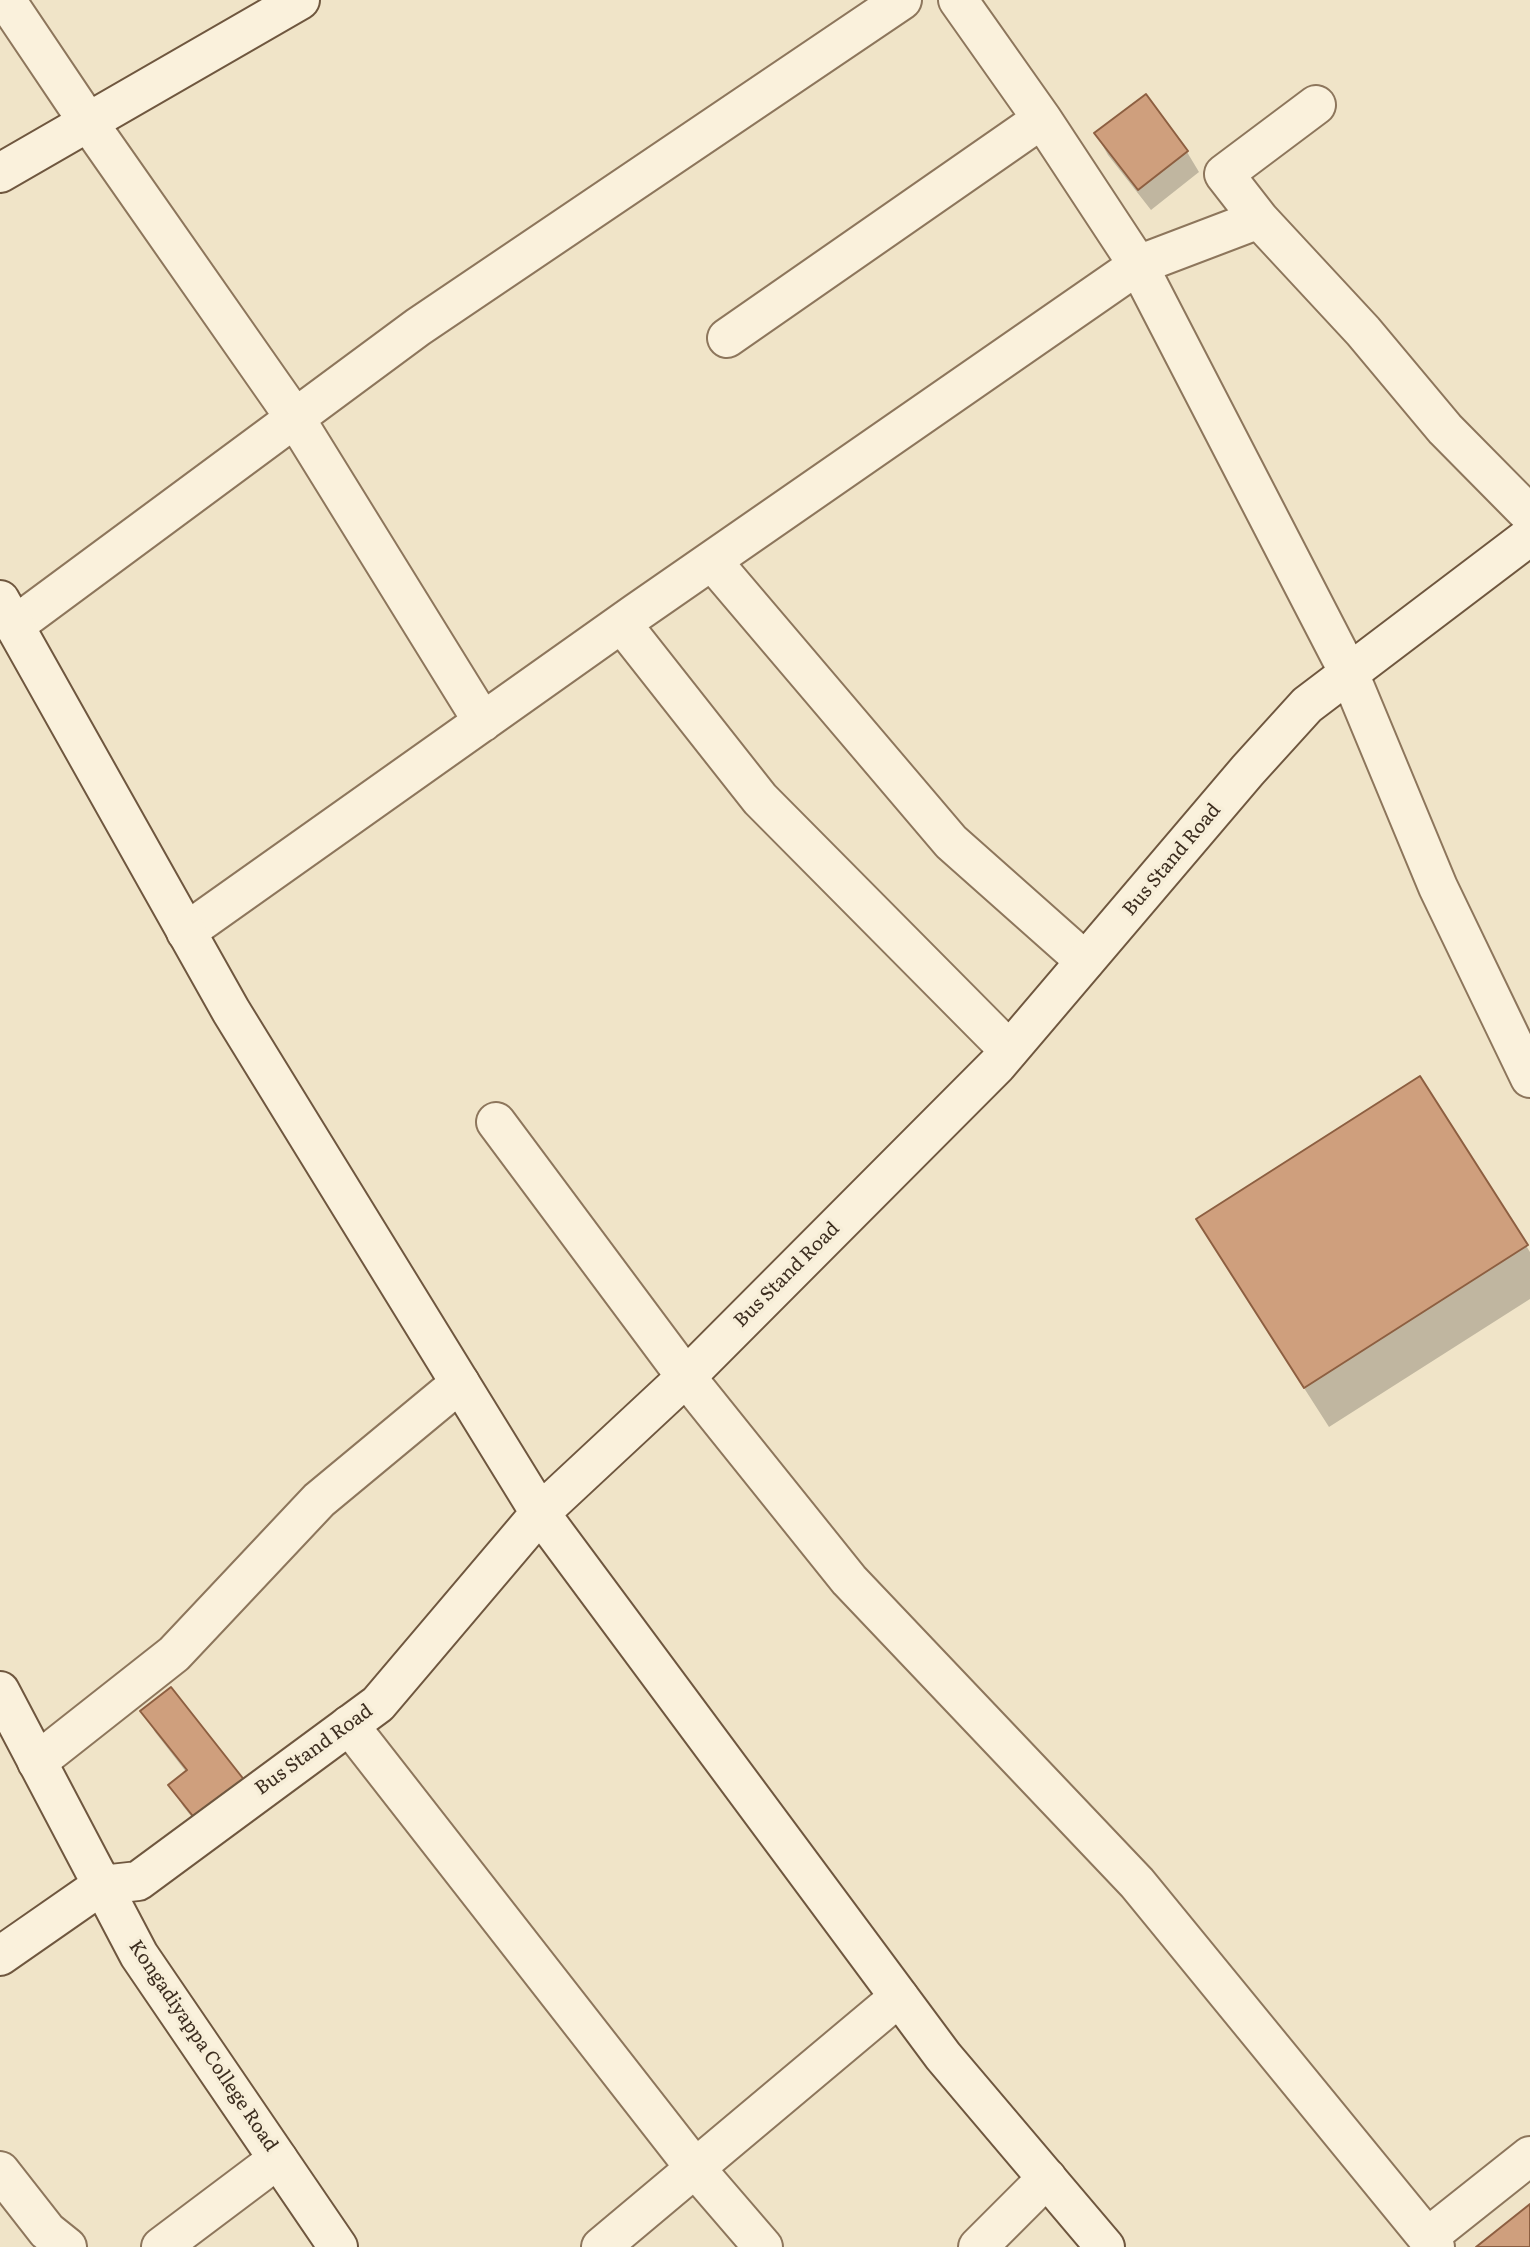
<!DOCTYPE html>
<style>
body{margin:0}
canvas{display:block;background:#f0e4c8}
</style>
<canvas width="1530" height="2247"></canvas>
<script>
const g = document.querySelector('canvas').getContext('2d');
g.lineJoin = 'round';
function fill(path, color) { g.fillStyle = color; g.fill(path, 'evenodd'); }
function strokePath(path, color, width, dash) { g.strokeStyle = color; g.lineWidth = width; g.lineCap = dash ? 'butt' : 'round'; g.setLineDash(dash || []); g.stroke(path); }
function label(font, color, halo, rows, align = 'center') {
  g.font = font + ' Literata,serif'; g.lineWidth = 7; g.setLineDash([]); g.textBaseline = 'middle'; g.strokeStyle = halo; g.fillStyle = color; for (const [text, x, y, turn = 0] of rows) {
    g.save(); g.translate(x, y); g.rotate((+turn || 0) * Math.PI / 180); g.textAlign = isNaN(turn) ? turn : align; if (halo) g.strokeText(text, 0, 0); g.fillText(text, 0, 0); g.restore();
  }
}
fill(new Path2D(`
 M 1096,134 L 1187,152 L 1199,172 L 1151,210 L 1108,155 Z
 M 1420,1078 L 1530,1252 L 1530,1299 L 1329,1427 L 1222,1260 L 1198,1219 Z
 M 170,1689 L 213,1844 L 183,1806 L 171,1786 L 187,1773 L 155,1732 L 143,1711 Z`), '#0003');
const building = new Path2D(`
 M 1146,94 L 1188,151 L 1138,190 L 1094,133 Z
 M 1420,1076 L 1528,1245 L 1304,1388 L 1196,1219 Z
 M 171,1687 L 249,1786 L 200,1825 L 168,1785 L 187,1770 L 140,1711 Z
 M 1530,2204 L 1530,2247 L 1476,2247 Z`);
fill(building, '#cf9f7d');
strokePath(building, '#8d5f41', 2);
const street = new Path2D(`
 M 6,0 L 88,122 L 295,418 L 483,722
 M 958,0 L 1042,119 L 1138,265 L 1349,673 L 1438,887 L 1530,1078
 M 1259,219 L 1224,174 L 1316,105
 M 727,338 L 1042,119
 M 712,561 L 951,842 L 1085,961
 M 622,624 L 760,799 L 1009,1050
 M 14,626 L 418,327 L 902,0
 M 186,932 L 636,613 L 1138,265 L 1259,219 L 1363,331 L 1445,429 L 1530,515
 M 496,1122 L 686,1377 L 849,1580 L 1137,1883 L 1435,2247
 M 349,1725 L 695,2168 L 763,2247
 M 37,1762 L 174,1654 L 319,1500 L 460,1383
 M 0,2171 L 47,2231 L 67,2247
 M 1428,2237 L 1530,2156
 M 161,2247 L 278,2159
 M 601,2247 L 899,1997
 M 978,2247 L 1047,2178`);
const secondary = new Path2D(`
 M 0,173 L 300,0
 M 0,600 L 231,1011 L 540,1513 L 943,2056 L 1105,2247
 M 0,1691 L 139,1955 L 338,2247
 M 0,1956 L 102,1885 L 138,1881 L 378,1704 L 540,1513 L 686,1377 L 997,1065 L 1248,770 L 1307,705 L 1530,536`);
strokePath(street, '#8d765c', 42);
strokePath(secondary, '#6f573f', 42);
strokePath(street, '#faf1dc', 38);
strokePath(secondary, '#faf1dc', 38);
label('19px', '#3d2e20', '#f7eed8', [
 ["Bus Stand Road",1172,860,-50],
 ["Bus Stand Road",787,1275,-45],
 ["Bus Stand Road",314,1750,-36],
 ["Kongadiyappa College Road",203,2046,56]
]);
</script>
